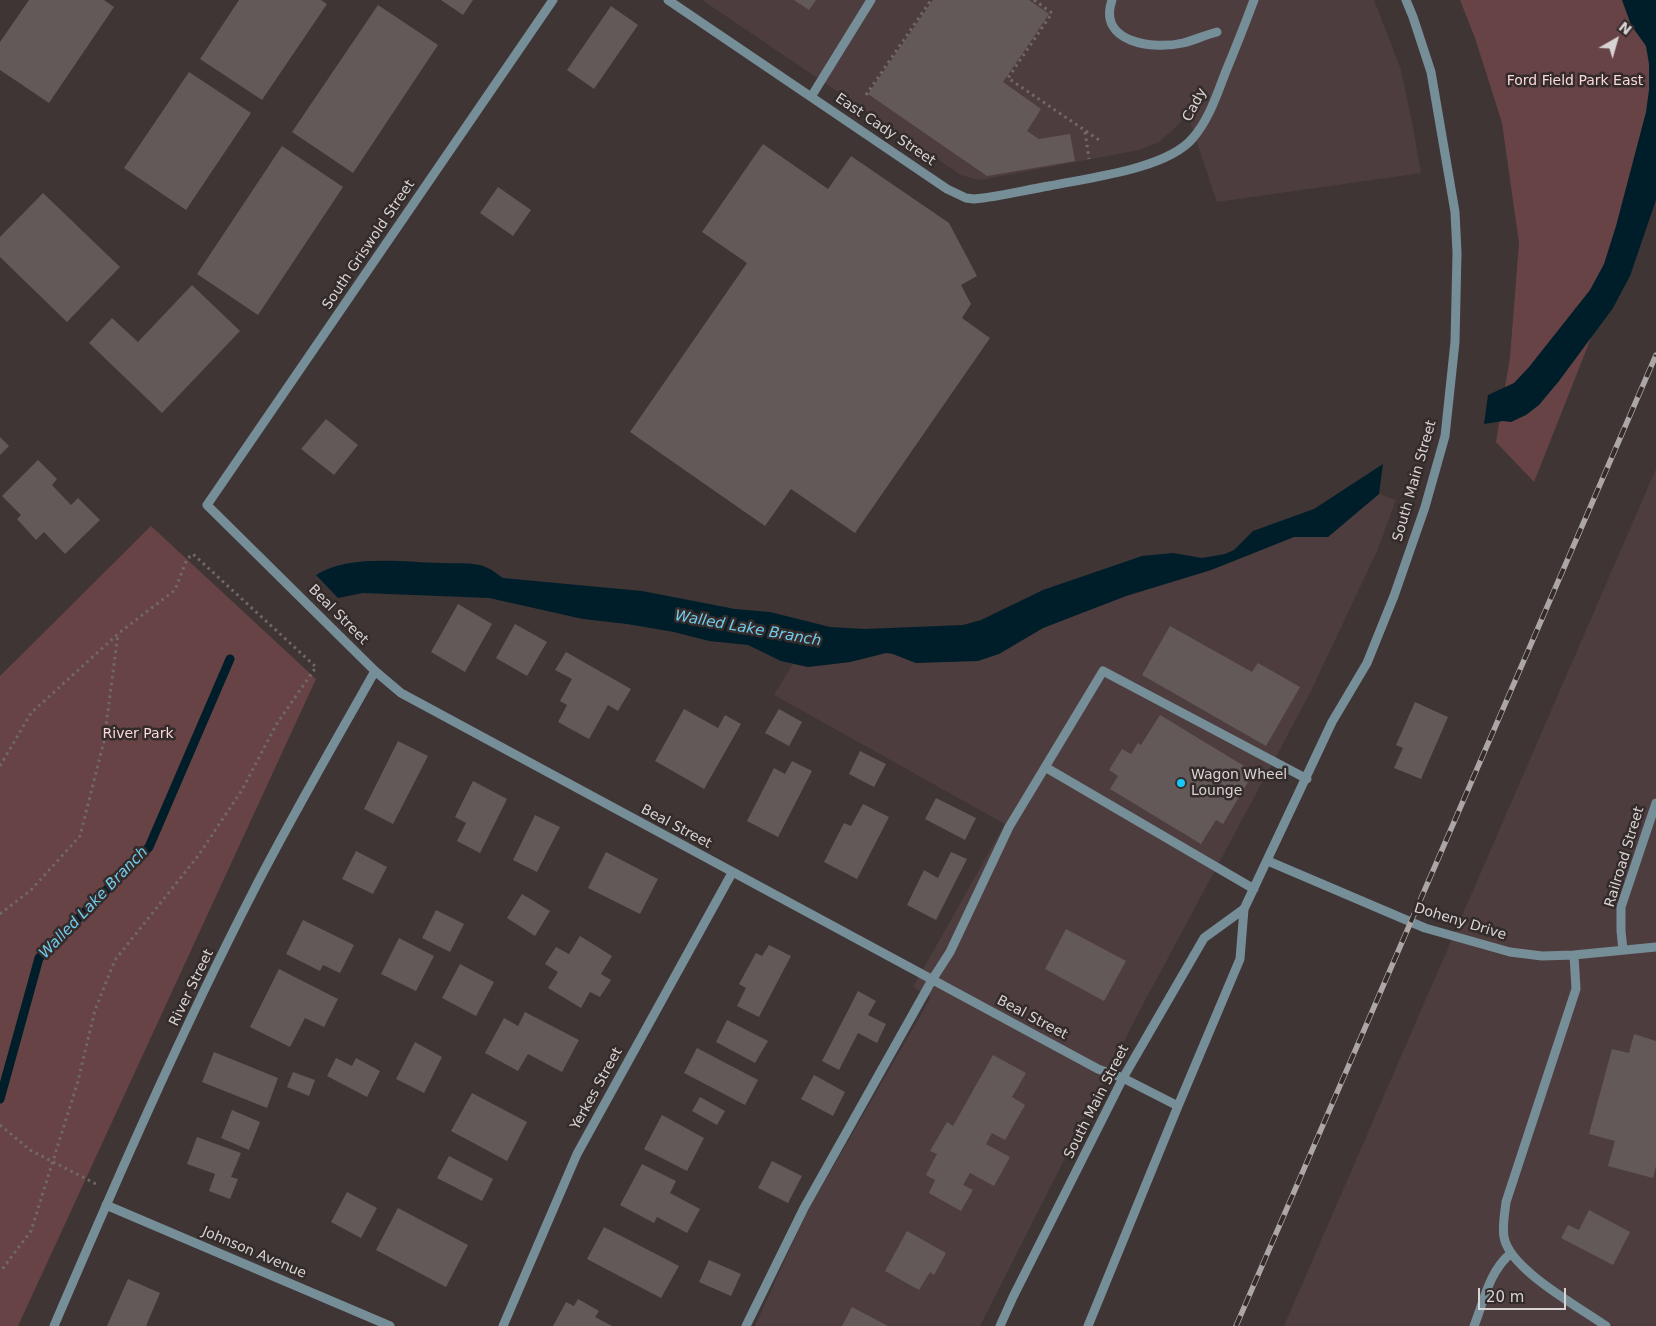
<!DOCTYPE html>
<style>
body{margin:0}
#map{position:relative;width:1656px;height:1326px;overflow:hidden;background:#3f3535;font-family:"DejaVu Sans",sans-serif}
canvas{display:block}
.north{position:absolute;left:1591px;top:15px;width:50px;height:50px;-webkit-text-stroke:4px #342b2b;paint-order:stroke;rotate:38deg;font-size:14px;font-weight:700;line-height:20px;text-align:center;color:#d9d3d3}
.north::after{content:'';display:block;margin:auto;width:18px;height:22px;background:#d9d3d3;clip-path:polygon(50% 0,100% 100%,50% 72%,0 100%)}
.scale{position:absolute;left:1478px;top:1288px;width:88px;height:22px;box-sizing:border-box;border:2px solid #d9d3d3;border-top:0;padding-left:6px;font-size:15px;line-height:18px;white-space:nowrap;color:#d9d3d3;-webkit-text-stroke:4px #342b2b;paint-order:stroke}
</style>
<div id="map">
<canvas width="1656" height="1326"></canvas>
<div class="north">N</div>
<div class="scale">20 m</div>
</div>
<script>
const g = document.querySelector('canvas').getContext('2d');
g.lineJoin = 'round';
function fill(path, color) { g.fillStyle = color; g.fill(path, 'evenodd'); }
function strokePath(path, color, width, dash) { g.strokeStyle = color; g.lineWidth = width; g.lineCap = dash ? 'butt' : 'round'; g.setLineDash(dash || []); g.stroke(path); }
function label(font, color, halo, rows, align = 'center') {
  g.font = font + ' "DejaVu Sans",sans-serif'; g.lineWidth = 5; g.setLineDash([]); g.textBaseline = 'middle'; g.strokeStyle = halo; g.fillStyle = color; for (const [text, x, y, turn = 0] of rows) {
    g.save(); g.translate(x, y); g.rotate((+turn || 0) * Math.PI / 180); g.textAlign = isNaN(turn) ? turn : align; if (halo) g.strokeText(text, 0, 0); g.fillText(text, 0, 0); g.restore();
  }
}
fill(new Path2D(`
 M 702,0 L 1374,0 L 1401,70 L 1412,122 L 1421,173 L 1217,202 L 1187,113 L 1179,124 L 1159,142 L 1139,150 L 980,180 L 971,178 L 961,175 Z
 M 1656,469 L 1656,1326 L 1284,1326 Z
 M 1379,494 L 1396,500 L 1377,551 L 1310,693 L 1140,1010 L 980,1326 L 755,1326 L 805,1216 L 931,997 L 913,987 L 1005,824 L 774,695 L 793,664 L 808,667 L 850,662 L 886,653 L 893,654 L 916,663 L 999,654 L 1043,628 L 1126,596 L 1211,570 L 1294,537 L 1328,537 Z`), '#4e3d3e');
fill(new Path2D(`
 M 1460,0 L 1656,0 L 1656,174 L 1534,482 L 1496,442 L 1510,357 L 1519,243 L 1502,123 L 1475,38 Z
 M 151,526 L 316,679 L 18,1326 L 0,1326 L 0,676 Z`), '#674345');
fill(new Path2D(`
 M 1622,0 L 1656,0 L 1656,200 L 1630,276 L 1613,308 L 1559,381 L 1539,405 L 1526,415 L 1511,422 L 1503,421 L 1484,424 L 1488,395 L 1514,383 L 1529,367 L 1590,290 L 1604,264 L 1616,226 L 1646,112 L 1649,90 L 1649,64 L 1646,46 L 1631,25 Z
 M 1383,464 L 1379,494 L 1328,537 L 1294,537 L 1211,570 L 1126,596 L 1043,628 L 999,654 L 978,661 L 916,663 L 893,654 L 886,653 L 850,662 L 808,667 L 781,661 L 748,645 L 709,641 L 674,632 L 627,624 L 583,619 L 489,598 L 363,593 L 338,598 L 316,575 C 348,554 405,562 441,563 C 454,564 471,562 483,566 C 490,568 497,574 503,578 L 642,591 L 735,609 L 770,612 L 830,627 L 865,629 L 963,625 L 981,620 L 1043,590 L 1142,556 L 1173,553 L 1202,558 L 1225,554 L 1234,550 L 1253,531 L 1314,509 Z`), '#001e29');
strokePath(new Path2D(`
 M 0,1099 L 39,958 L 149,847 L 230,659`), '#001e29', 9);
fill(new Path2D(`
 M 29,0 L 104,0 L 114,7 L 49,103 L 0,70 L 0,42 Z
 M 239,0 L 321,0 L 327,4 L 262,100 L 200,59 Z
 M 441,0 L 473,0 L 463,15 Z
 M 794,0 L 816,0 L 809,10 Z
 M 933,0 L 1029,0 L 1049,14 L 1003,82 L 1041,109 L 1027,131 L 1039,139 L 1070,134 L 1075,161 L 987,176 L 868,94 Z
 M 378,5 L 438,45 L 353,173 L 292,132 Z
 M 611,6 L 638,25 L 594,89 L 567,70 Z
 M 189,72 L 251,113 L 186,210 L 124,168 Z
 M 763,144 L 828,189 L 851,156 L 949,223 L 977,276 L 961,285 L 971,304 L 962,318 L 990,338 L 855,533 L 791,489 L 765,526 L 630,432 L 747,263 L 702,232 Z
 M 282,146 L 343,187 L 258,315 L 197,274 Z
 M 498,187 L 531,210 L 513,236 L 480,213 Z
 M 43,193 L 120,267 L 67,322 L 0,257 L 0,237 Z
 M 192,285 L 240,331 L 162,413 L 89,343 L 112,318 L 138,342 Z
 M 326,419 L 358,445 L 334,475 L 301,449 Z
 M 0,437 L 9,446 L 0,455 Z
 M 38,460 L 57,479 L 52,485 L 71,505 L 78,498 L 100,520 L 65,554 L 44,532 L 36,540 L 17,519 L 21,515 L 2,496 Z
 M 458,604 L 492,624 L 465,672 L 431,652 Z
 M 515,624 L 547,642 L 527,676 L 496,658 Z
 M 1170,626 L 1252,672 L 1258,663 L 1300,687 L 1266,746 L 1142,675 Z
 M 566,652 L 631,689 L 618,711 L 608,705 L 589,739 L 558,722 L 567,705 L 560,701 L 572,679 L 555,670 Z
 M 1415,702 L 1448,717 L 1421,779 L 1394,768 L 1403,748 L 1396,745 Z
 M 684,709 L 718,728 L 725,715 L 741,724 L 704,789 L 655,761 Z
 M 779,709 L 802,722 L 789,746 L 765,733 Z
 M 1160,715 L 1254,772 L 1223,824 L 1216,820 L 1201,844 L 1110,789 L 1118,776 L 1109,770 L 1122,749 L 1131,754 L 1138,743 L 1141,745 Z
 M 398,741 L 428,756 L 393,824 L 364,809 Z
 M 860,751 L 886,764 L 874,787 L 849,774 Z
 M 792,761 L 812,771 L 778,837 L 747,821 L 774,768 L 785,774 Z
 M 473,781 L 507,799 L 480,853 L 457,841 L 466,823 L 455,817 Z
 M 936,798 L 976,818 L 965,840 L 925,819 Z
 M 863,804 L 889,817 L 857,879 L 824,862 L 844,823 L 851,826 Z
 M 535,815 L 560,827 L 537,872 L 513,860 Z
 M 356,851 L 387,867 L 373,894 L 342,879 Z
 M 606,852 L 658,879 L 640,914 L 588,888 Z
 M 951,852 L 967,859 L 936,920 L 907,905 L 924,870 L 938,878 Z
 M 522,894 L 550,911 L 535,936 L 507,918 Z
 M 436,910 L 464,924 L 450,952 L 422,938 Z
 M 303,920 L 354,945 L 340,973 L 323,965 L 320,971 L 286,954 Z
 M 1066,929 L 1126,961 L 1104,1001 L 1045,969 Z
 M 580,936 L 612,956 L 601,974 L 611,980 L 600,997 L 590,992 L 581,1008 L 548,988 L 558,972 L 545,964 L 556,947 L 569,954 Z
 M 399,938 L 434,956 L 416,991 L 381,974 Z
 M 769,945 L 791,956 L 759,1017 L 737,1006 L 746,988 L 739,984 L 756,953 L 762,956 Z
 M 460,964 L 494,982 L 476,1016 L 442,998 Z
 M 279,969 L 338,999 L 324,1027 L 305,1018 L 290,1047 L 250,1027 Z
 M 858,991 L 876,1001 L 868,1015 L 886,1024 L 877,1043 L 858,1033 L 839,1070 L 822,1061 Z
 M 525,1012 L 579,1040 L 562,1072 L 528,1054 L 518,1071 L 485,1053 L 504,1018 L 518,1026 Z
 M 727,1020 L 768,1041 L 755,1063 L 716,1042 Z
 M 1634,1034 L 1656,1041 L 1656,1166 L 1653,1178 L 1608,1166 L 1615,1141 L 1589,1134 L 1612,1049 L 1629,1053 Z
 M 415,1042 L 442,1057 L 424,1093 L 396,1079 Z
 M 697,1048 L 758,1080 L 745,1105 L 684,1073 Z
 M 214,1052 L 278,1078 L 267,1108 L 202,1082 Z
 M 993,1055 L 1026,1073 L 1012,1097 L 1025,1105 L 1005,1140 L 992,1133 L 986,1144 L 1010,1157 L 994,1186 L 970,1173 L 963,1185 L 973,1190 L 961,1211 L 929,1193 L 935,1180 L 926,1175 L 937,1154 L 930,1151 L 947,1122 L 953,1126 Z
 M 336,1058 L 352,1066 L 356,1058 L 380,1071 L 367,1097 L 327,1076 Z
 M 293,1072 L 315,1080 L 309,1096 L 287,1087 Z
 M 814,1075 L 845,1092 L 833,1116 L 801,1099 Z
 M 472,1093 L 527,1122 L 507,1161 L 451,1131 Z
 M 700,1097 L 725,1111 L 717,1125 L 692,1111 Z
 M 232,1110 L 260,1122 L 249,1150 L 221,1138 Z
 M 662,1115 L 704,1138 L 687,1171 L 644,1149 Z
 M 197,1137 L 241,1153 L 231,1177 L 238,1179 L 230,1199 L 209,1191 L 215,1174 L 187,1164 Z
 M 449,1156 L 493,1179 L 482,1201 L 437,1178 Z
 M 772,1161 L 802,1176 L 788,1203 L 758,1188 Z
 M 642,1164 L 676,1181 L 670,1193 L 700,1209 L 687,1233 L 657,1217 L 654,1223 L 620,1205 Z
 M 347,1192 L 377,1208 L 361,1238 L 331,1222 Z
 M 398,1208 L 468,1245 L 446,1287 L 376,1250 Z
 M 1589,1210 L 1630,1232 L 1613,1265 L 1561,1238 L 1568,1225 L 1579,1230 Z
 M 604,1227 L 679,1266 L 661,1298 L 587,1259 Z
 M 907,1231 L 946,1253 L 934,1275 L 930,1272 L 919,1290 L 885,1271 Z
 M 709,1260 L 741,1274 L 731,1296 L 699,1282 Z
 M 128,1279 L 160,1293 L 146,1326 L 107,1326 Z
 M 578,1299 L 599,1311 L 595,1317 L 612,1326 L 553,1326 L 566,1302 L 574,1306 Z
 M 852,1307 L 888,1326 L 842,1326 Z`), '#645959');
strokePath(new Path2D(`
 M 1034,0 L 1052,13 L 1008,78 L 1102,142
 M 866,95 L 931,0
 M 1085,132 L 1089,159
 M 0,766 L 31,713 L 119,633 L 175,590 L 187,559 L 193,554 L 316,667 L 276,725 L 242,790 L 198,856 L 115,960 L 95,1010 L 78,1081 L 31,1231 L 0,1272
 M 0,914 L 31,890 L 80,836 L 104,741 L 118,634
 M 0,1125 L 30,1150 L 96,1184`), '#716868', 3, [2.5, 4]);
strokePath(new Path2D(`
 M 553,0 L 207,505 L 375,671 L 401,693 L 1098,1069 L 1123,1078 L 1178,1106
 M 668,0 L 947,189 L 966,198 L 974,199 C 1000,197 1025,190 1049,186 C 1088,178 1166,169 1192,139 C 1209,120 1217,94 1226,71 C 1236,47 1245,24 1254,0
 M 1112,0 C 1097,43 1154,50 1183,43 C 1195,40 1205,35 1217,32
 M 811,97 L 871,0
 M 1045,767 L 1254,889
 M 1268,861 L 1425,928 L 1510,952 L 1542,956 L 1574,955 L 1656,947
 M 1623,950 L 1621,931 L 1621,907 L 1656,803
 M 1574,955 L 1576,989 L 1506,1202 C 1505,1213 1502,1225 1504,1237 C 1509,1269 1579,1307 1606,1326
 M 106,1205 L 390,1326
 M 54,1326 C 117,1179 181,1032 254,890 C 292,816 334,744 375,671
 M 503,1326 L 577,1154 L 732,873
 M 746,1326 L 804,1208 L 932,980 L 950,952 L 1009,827 L 1103,671 L 1307,779
 M 1000,1326 L 1013,1297 L 1123,1078 L 1204,938 L 1244,909
 M 1088,1326 L 1178,1106 L 1240,959 L 1244,909 L 1332,722 L 1367,663 L 1394,596 L 1425,507 L 1445,436 L 1455,342 L 1457,253 L 1455,212 L 1431,72 L 1413,17 L 1406,0
 M 1474,1326 C 1484,1301 1489,1272 1510,1254`), '#768e98', 9);
const rail = new Path2D(`
 M 1236,1326 L 1656,355`);
strokePath(rail, '#ada6a6', 5.5);
strokePath(rail, '#342b2b', 4, [11]);
for (const [x, y, r, color] of [
 [1181,783,5,"#15cafb"]
]) { const dot = new Path2D(); dot.arc(x, y, r, 0, 2 * Math.PI); g.fillStyle = color; g.fill(dot); strokePath(dot, '#342b2b', 2); }
label('14px', '#fbd7d8', '#342b2b', [
 ["Ford Field Park East",1575,81],
 ["River Park",138,734]
]);
label('14px', '#d9d3d3', '#342b2b', [
 ["Cady",1195,105,-62],
 ["East Cady Street",885,130,34],
 ["South Griswold Street",369,245,-56],
 ["South Main Street",1415,481,-74],
 ["Beal Street",338,615,45],
 ["Beal Street",676,827,28],
 ["Railroad Street",1625,857,-73],
 ["Doheny Drive",1460,922,17],
 ["River Street",192,988,-64],
 ["Beal Street",1032,1018,28],
 ["Yerkes Street",597,1089,-61],
 ["South Main Street",1097,1102,-63],
 ["Johnson Avenue",254,1253,23]
]);
label('14px', '#d9d3d3', '#342b2b', [
 ["Wagon Wheel",1191,775],
 ["Lounge",1191,791]
], 'left');
label('italic 15px', '#71cdee', '#342b2b', [
 ["Walled Lake Branch",748,629,10],
 ["Walled Lake Branch",94,903,-46]
]);
</script>
